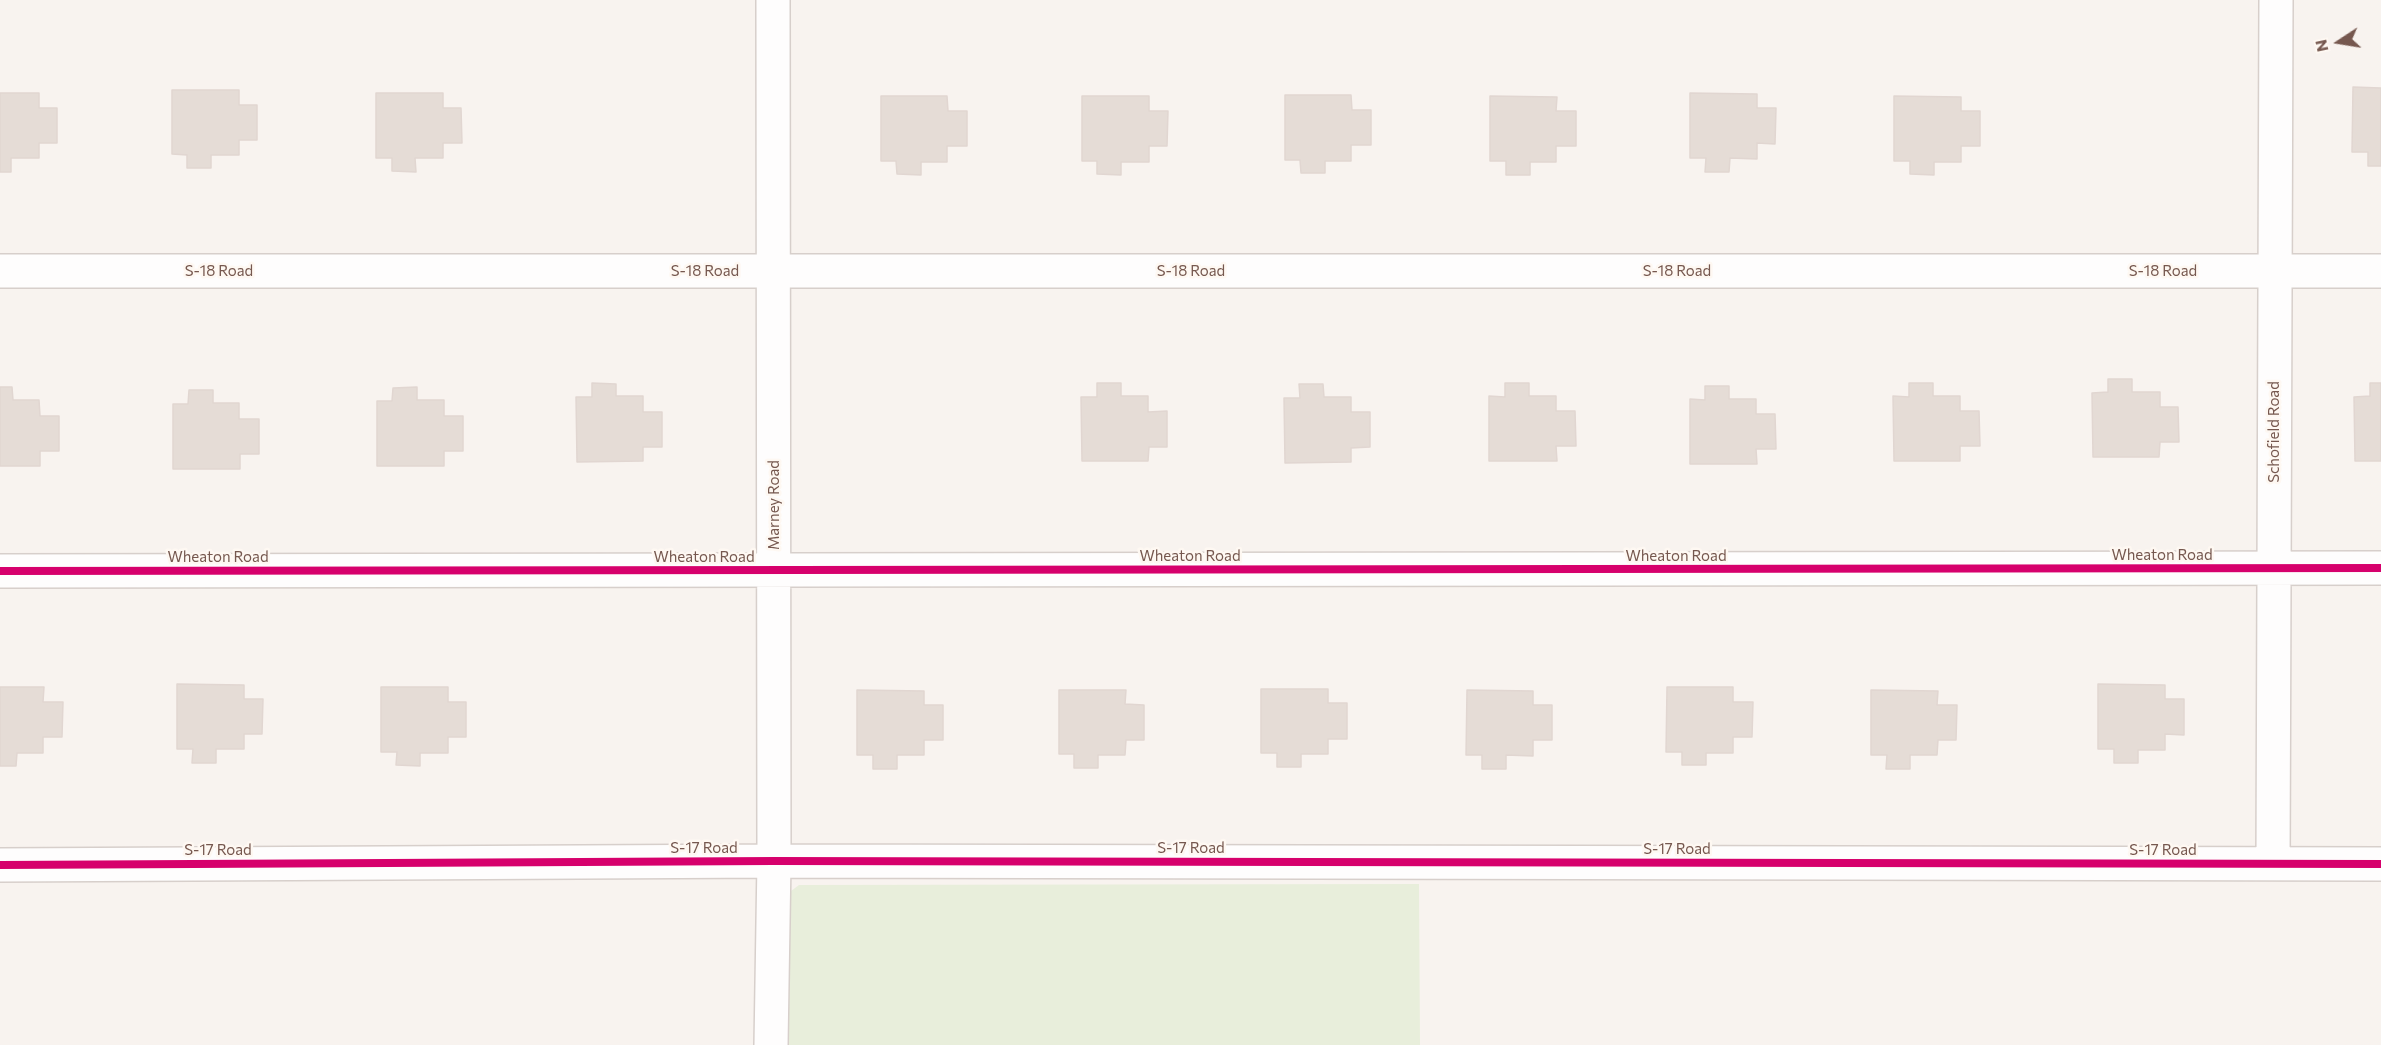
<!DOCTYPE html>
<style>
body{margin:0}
#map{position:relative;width:2381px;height:1045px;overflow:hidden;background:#f8f3ef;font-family:Commissioner,sans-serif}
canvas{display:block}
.north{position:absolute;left:2309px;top:12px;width:60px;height:60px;-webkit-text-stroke:4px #fef8f2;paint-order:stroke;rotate:258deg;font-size:16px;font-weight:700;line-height:24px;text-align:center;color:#76584f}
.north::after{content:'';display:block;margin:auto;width:21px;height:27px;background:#76584f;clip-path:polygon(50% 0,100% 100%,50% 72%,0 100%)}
</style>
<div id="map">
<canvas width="2381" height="1045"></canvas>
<div class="north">N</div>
</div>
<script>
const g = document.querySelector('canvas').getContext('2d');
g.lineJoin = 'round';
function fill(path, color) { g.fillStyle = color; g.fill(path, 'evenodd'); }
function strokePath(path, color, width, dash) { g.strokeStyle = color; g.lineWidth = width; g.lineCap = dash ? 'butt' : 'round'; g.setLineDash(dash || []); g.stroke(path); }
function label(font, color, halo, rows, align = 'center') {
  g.font = font + ' Commissioner,sans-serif'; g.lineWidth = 5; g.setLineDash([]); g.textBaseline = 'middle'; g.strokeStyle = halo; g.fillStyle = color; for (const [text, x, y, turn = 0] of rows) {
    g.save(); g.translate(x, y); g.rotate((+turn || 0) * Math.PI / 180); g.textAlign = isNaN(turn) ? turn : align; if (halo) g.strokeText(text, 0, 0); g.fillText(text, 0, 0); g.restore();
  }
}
fill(new Path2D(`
 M 1419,884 L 1420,1045 L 780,1045 L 787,894 L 799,885 Z`), '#e8eedb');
const building = new Path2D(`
 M 2353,87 L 2381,88 L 2381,166 L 2368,166 L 2368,152 L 2352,152 Z
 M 172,90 L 239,90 L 239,105 L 257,105 L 257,140 L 239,140 L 239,155 L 211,155 L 211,168 L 187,168 L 187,155 L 172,154 Z
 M 0,93 L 39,93 L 39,108 L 57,108 L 57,143 L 39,143 L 39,158 L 11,158 L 11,172 L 0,172 Z
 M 376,93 L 443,93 L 443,108 L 461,108 L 462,143 L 443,143 L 443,158 L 415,158 L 416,172 L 392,171 L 392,158 L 376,158 Z
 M 1690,93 L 1757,94 L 1757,108 L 1776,108 L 1775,144 L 1757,143 L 1757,159 L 1730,158 L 1729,172 L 1705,172 L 1706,158 L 1690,158 Z
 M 1285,95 L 1351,95 L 1352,110 L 1371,110 L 1371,145 L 1351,145 L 1351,161 L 1325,161 L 1325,173 L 1301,173 L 1300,160 L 1285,160 Z
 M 881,96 L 947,96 L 948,111 L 967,111 L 967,146 L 947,146 L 947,162 L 921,162 L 921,175 L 897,174 L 896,161 L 881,161 Z
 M 1082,96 L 1149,96 L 1149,111 L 1168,111 L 1167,146 L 1149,146 L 1149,162 L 1121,162 L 1121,175 L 1097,174 L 1097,161 L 1082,161 Z
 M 1490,96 L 1557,97 L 1556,111 L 1576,111 L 1576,146 L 1556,146 L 1556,162 L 1530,162 L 1530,175 L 1506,175 L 1506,161 L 1490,161 Z
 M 1894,96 L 1961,97 L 1961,111 L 1980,111 L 1980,146 L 1961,146 L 1961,162 L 1934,162 L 1934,175 L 1910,174 L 1910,161 L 1894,161 Z
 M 2108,379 L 2132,379 L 2132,392 L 2160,392 L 2160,407 L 2178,407 L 2179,442 L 2160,442 L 2159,457 L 2093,457 L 2092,393 L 2108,392 Z
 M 592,383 L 616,384 L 616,396 L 643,396 L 643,412 L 662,412 L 662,447 L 643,447 L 643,461 L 577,462 L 576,397 L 592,397 Z
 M 1097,383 L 1121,383 L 1121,396 L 1148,396 L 1148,412 L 1167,411 L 1167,447 L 1149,447 L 1148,461 L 1082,461 L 1081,397 L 1097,397 Z
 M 1505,383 L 1529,383 L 1529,396 L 1556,396 L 1556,411 L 1575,411 L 1576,446 L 1556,446 L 1557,461 L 1489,461 L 1489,396 L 1505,397 Z
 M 1909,383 L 1933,383 L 1933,396 L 1960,396 L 1960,411 L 1979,411 L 1980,446 L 1960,446 L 1960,461 L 1894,461 L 1893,396 L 1909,397 Z
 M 2370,383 L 2381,383 L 2381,461 L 2355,461 L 2354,397 L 2370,396 Z
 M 1299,384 L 1323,384 L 1324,397 L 1351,397 L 1351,412 L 1370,412 L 1370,447 L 1351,448 L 1351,462 L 1285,463 L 1284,398 L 1300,398 Z
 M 1705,386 L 1729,386 L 1729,399 L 1756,399 L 1756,414 L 1775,414 L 1776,449 L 1756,449 L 1757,464 L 1690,464 L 1690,399 L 1705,400 Z
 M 0,387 L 12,387 L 13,400 L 39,400 L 40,416 L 59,416 L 59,451 L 40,451 L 40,466 L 0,466 Z
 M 417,387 L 417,400 L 444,400 L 444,416 L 463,416 L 463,451 L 444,451 L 444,466 L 377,466 L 377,401 L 392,401 L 393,388 Z
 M 189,390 L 213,390 L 213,403 L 239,403 L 239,419 L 259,419 L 259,454 L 240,454 L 240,469 L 173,469 L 173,404 L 188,404 Z
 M 177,684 L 244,685 L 244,699 L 263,699 L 262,734 L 244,734 L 244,749 L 216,749 L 216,763 L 192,763 L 193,749 L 177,749 Z
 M 2098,684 L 2165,685 L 2165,699 L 2184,699 L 2184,735 L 2165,734 L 2165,750 L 2138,750 L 2138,763 L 2114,763 L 2114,749 L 2098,749 Z
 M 0,687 L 44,687 L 43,702 L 63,702 L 62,737 L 43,737 L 43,753 L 17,753 L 16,766 L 0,766 Z
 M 381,687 L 448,687 L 448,702 L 466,702 L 466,737 L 448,737 L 448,753 L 420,753 L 420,766 L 396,765 L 397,752 L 381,752 Z
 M 1667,687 L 1733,687 L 1733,702 L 1753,702 L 1752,737 L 1733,737 L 1733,753 L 1706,753 L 1706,765 L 1682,765 L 1682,752 L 1666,752 Z
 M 1261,689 L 1328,689 L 1328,703 L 1347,703 L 1347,739 L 1328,739 L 1328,754 L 1301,754 L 1301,767 L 1277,767 L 1277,753 L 1261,753 Z
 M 857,690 L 924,691 L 924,705 L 943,705 L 943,740 L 924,740 L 924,755 L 897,755 L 897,769 L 873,769 L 873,755 L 857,755 Z
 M 1059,690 L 1126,690 L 1125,704 L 1144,705 L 1144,740 L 1126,740 L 1125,755 L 1098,755 L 1098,768 L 1074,768 L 1074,754 L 1059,754 Z
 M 1467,690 L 1533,691 L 1533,705 L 1552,705 L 1552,740 L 1533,740 L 1533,756 L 1506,755 L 1506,769 L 1482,769 L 1482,755 L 1466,755 Z
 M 1871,690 L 1938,691 L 1937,705 L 1957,705 L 1956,740 L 1938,740 L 1937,755 L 1910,755 L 1910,769 L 1886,769 L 1887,755 L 1871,755 Z`);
fill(building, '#e5dcd6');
strokePath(building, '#e1d6d1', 1.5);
const minor = new Path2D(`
 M 0,271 L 2381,271
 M 0,571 L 2381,568
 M 2273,864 L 2276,0
 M 0,865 L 774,861 L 2381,864
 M 771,1045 L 774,861 L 773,0`);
strokePath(minor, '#d7cfcb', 36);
strokePath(minor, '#fefdfd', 33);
strokePath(new Path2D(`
 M 0,571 L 2381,568
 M 0,865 L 774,861 L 2381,864`), '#d6006c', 8);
label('15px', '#76584f', '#fef8f2', [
 ["S-18 Road",219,271],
 ["S-18 Road",705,271],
 ["S-18 Road",1191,271],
 ["S-18 Road",1677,271],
 ["S-18 Road",2163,271],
 ["Schofield Road",2274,432,-90],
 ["Marney Road",774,505,-90],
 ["Wheaton Road",2162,555],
 ["Wheaton Road",1190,556],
 ["Wheaton Road",1676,556],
 ["Wheaton Road",218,557],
 ["Wheaton Road",704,557],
 ["S-17 Road",704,848],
 ["S-17 Road",1191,848],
 ["S-17 Road",1677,849],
 ["S-17 Road",218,850],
 ["S-17 Road",2163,850]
]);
</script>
